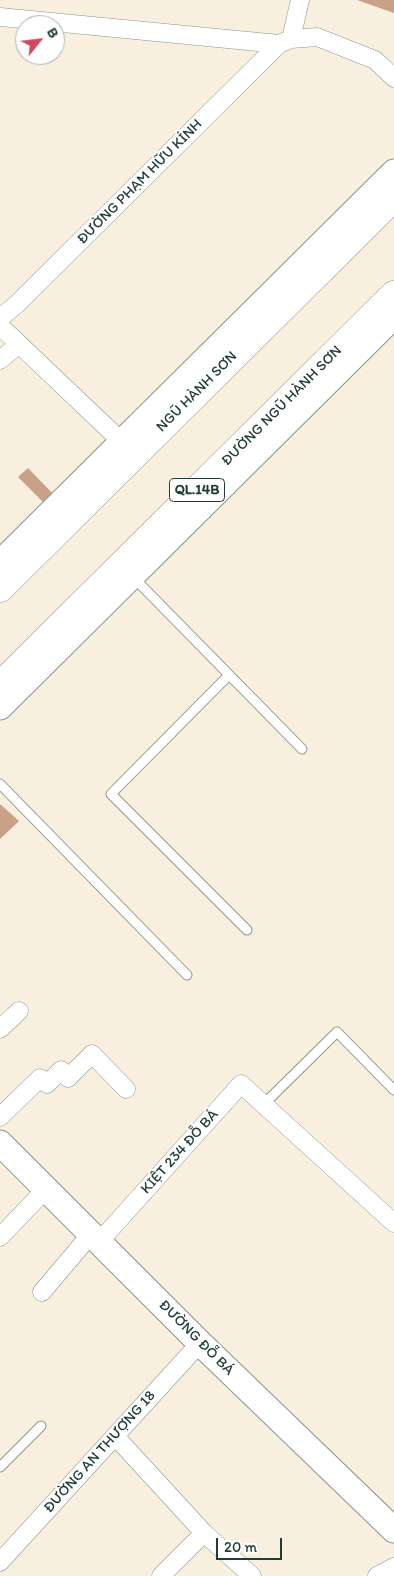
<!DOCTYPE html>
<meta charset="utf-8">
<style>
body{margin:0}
#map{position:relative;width:394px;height:1576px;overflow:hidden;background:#f8efdf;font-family:Itim,sans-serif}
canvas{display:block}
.north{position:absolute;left:15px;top:15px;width:50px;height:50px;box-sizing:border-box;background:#fff;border:1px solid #a5b1ae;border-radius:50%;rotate:61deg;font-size:14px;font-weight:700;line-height:20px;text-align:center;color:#1f3d34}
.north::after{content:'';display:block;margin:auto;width:18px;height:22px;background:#d1495b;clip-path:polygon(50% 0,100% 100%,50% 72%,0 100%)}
.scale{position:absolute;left:216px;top:1538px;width:66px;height:22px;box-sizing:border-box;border:2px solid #1f3d34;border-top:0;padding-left:6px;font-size:15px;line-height:18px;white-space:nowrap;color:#1f3d34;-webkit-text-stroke:4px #fff;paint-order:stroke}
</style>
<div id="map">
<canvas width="394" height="1576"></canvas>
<div class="north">B</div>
<div class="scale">20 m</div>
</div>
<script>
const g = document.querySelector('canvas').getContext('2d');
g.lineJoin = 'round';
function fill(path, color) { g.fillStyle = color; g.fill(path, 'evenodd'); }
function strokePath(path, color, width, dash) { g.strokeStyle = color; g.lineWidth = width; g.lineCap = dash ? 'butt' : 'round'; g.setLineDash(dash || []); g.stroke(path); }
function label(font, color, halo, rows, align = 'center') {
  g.font = font + ' Itim,sans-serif'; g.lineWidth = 4; g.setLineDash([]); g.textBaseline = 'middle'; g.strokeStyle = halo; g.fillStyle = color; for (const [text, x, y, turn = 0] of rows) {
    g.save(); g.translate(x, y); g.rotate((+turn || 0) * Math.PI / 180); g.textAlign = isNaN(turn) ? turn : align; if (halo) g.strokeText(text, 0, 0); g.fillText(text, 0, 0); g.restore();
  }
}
fill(new Path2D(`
 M 357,0 L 394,0 L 394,13 Z
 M 28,468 L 55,496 L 46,505 L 18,477 Z
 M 0,804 L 19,821 L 0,839 Z`), '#c9a187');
const lane = new Path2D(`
 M 134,578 L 302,749
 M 229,675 L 111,794 L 247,930
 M 0,784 L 187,975
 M 265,1103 L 337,1032 L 394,1090
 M 0,1467 L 41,1426`);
const street = new Path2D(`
 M 0,17 L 279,44 L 291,39 L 317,37 L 375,60 L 394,78
 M 291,39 L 300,0
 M 0,318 L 17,304 L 279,44
 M 0,326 L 121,441
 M 0,360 L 18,345
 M 0,1029 L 19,1011
 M 0,1117 L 40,1078 L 47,1084 L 61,1070 L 68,1078 L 92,1054 L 126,1089
 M 0,1237 L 46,1189
 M 99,1242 L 241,1084 L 394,1223
 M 42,1292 L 91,1234
 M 115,1436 L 204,1533 L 252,1576
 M 0,1562 L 200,1343
 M 161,1576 L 204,1533
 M 377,1576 L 394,1567`);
const secondary = new Path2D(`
 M 0,563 L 394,172
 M 0,707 L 394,316
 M 0,1143 L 200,1343 L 394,1530`);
const highway = new Path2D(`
 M 0,588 L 394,197
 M 0,686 L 394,295`);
strokePath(lane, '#8c968a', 11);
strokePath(street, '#8c968a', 19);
strokePath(secondary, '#8c968a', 27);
strokePath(highway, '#8c968a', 29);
strokePath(lane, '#fff', 9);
strokePath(street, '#fff', 18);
strokePath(secondary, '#fff', 25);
strokePath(highway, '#fff', 28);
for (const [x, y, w] of [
 [197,490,55]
]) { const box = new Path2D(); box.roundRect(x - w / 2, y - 11.5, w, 23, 4); g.fillStyle = '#fff'; g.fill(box); strokePath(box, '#1f3d34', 1); }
label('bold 14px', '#1f3d34', null, [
 ["QL.14B",197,490]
]);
label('15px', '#1f3d34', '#fff', [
 ["ĐƯỜNG PHẠM HỮU KÍNH",140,182,-45],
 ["NGŨ HÀNH SƠN",197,392,-45],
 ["ĐƯỜNG NGŨ HÀNH SƠN",282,406,-45],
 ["KIỆT 234 ĐỖ BÁ",180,1152,-48],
 ["ĐƯỜNG ĐỖ BÁ",196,1338,45],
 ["ĐƯỜNG AN THƯỢNG 18",100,1452,-48]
]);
</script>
